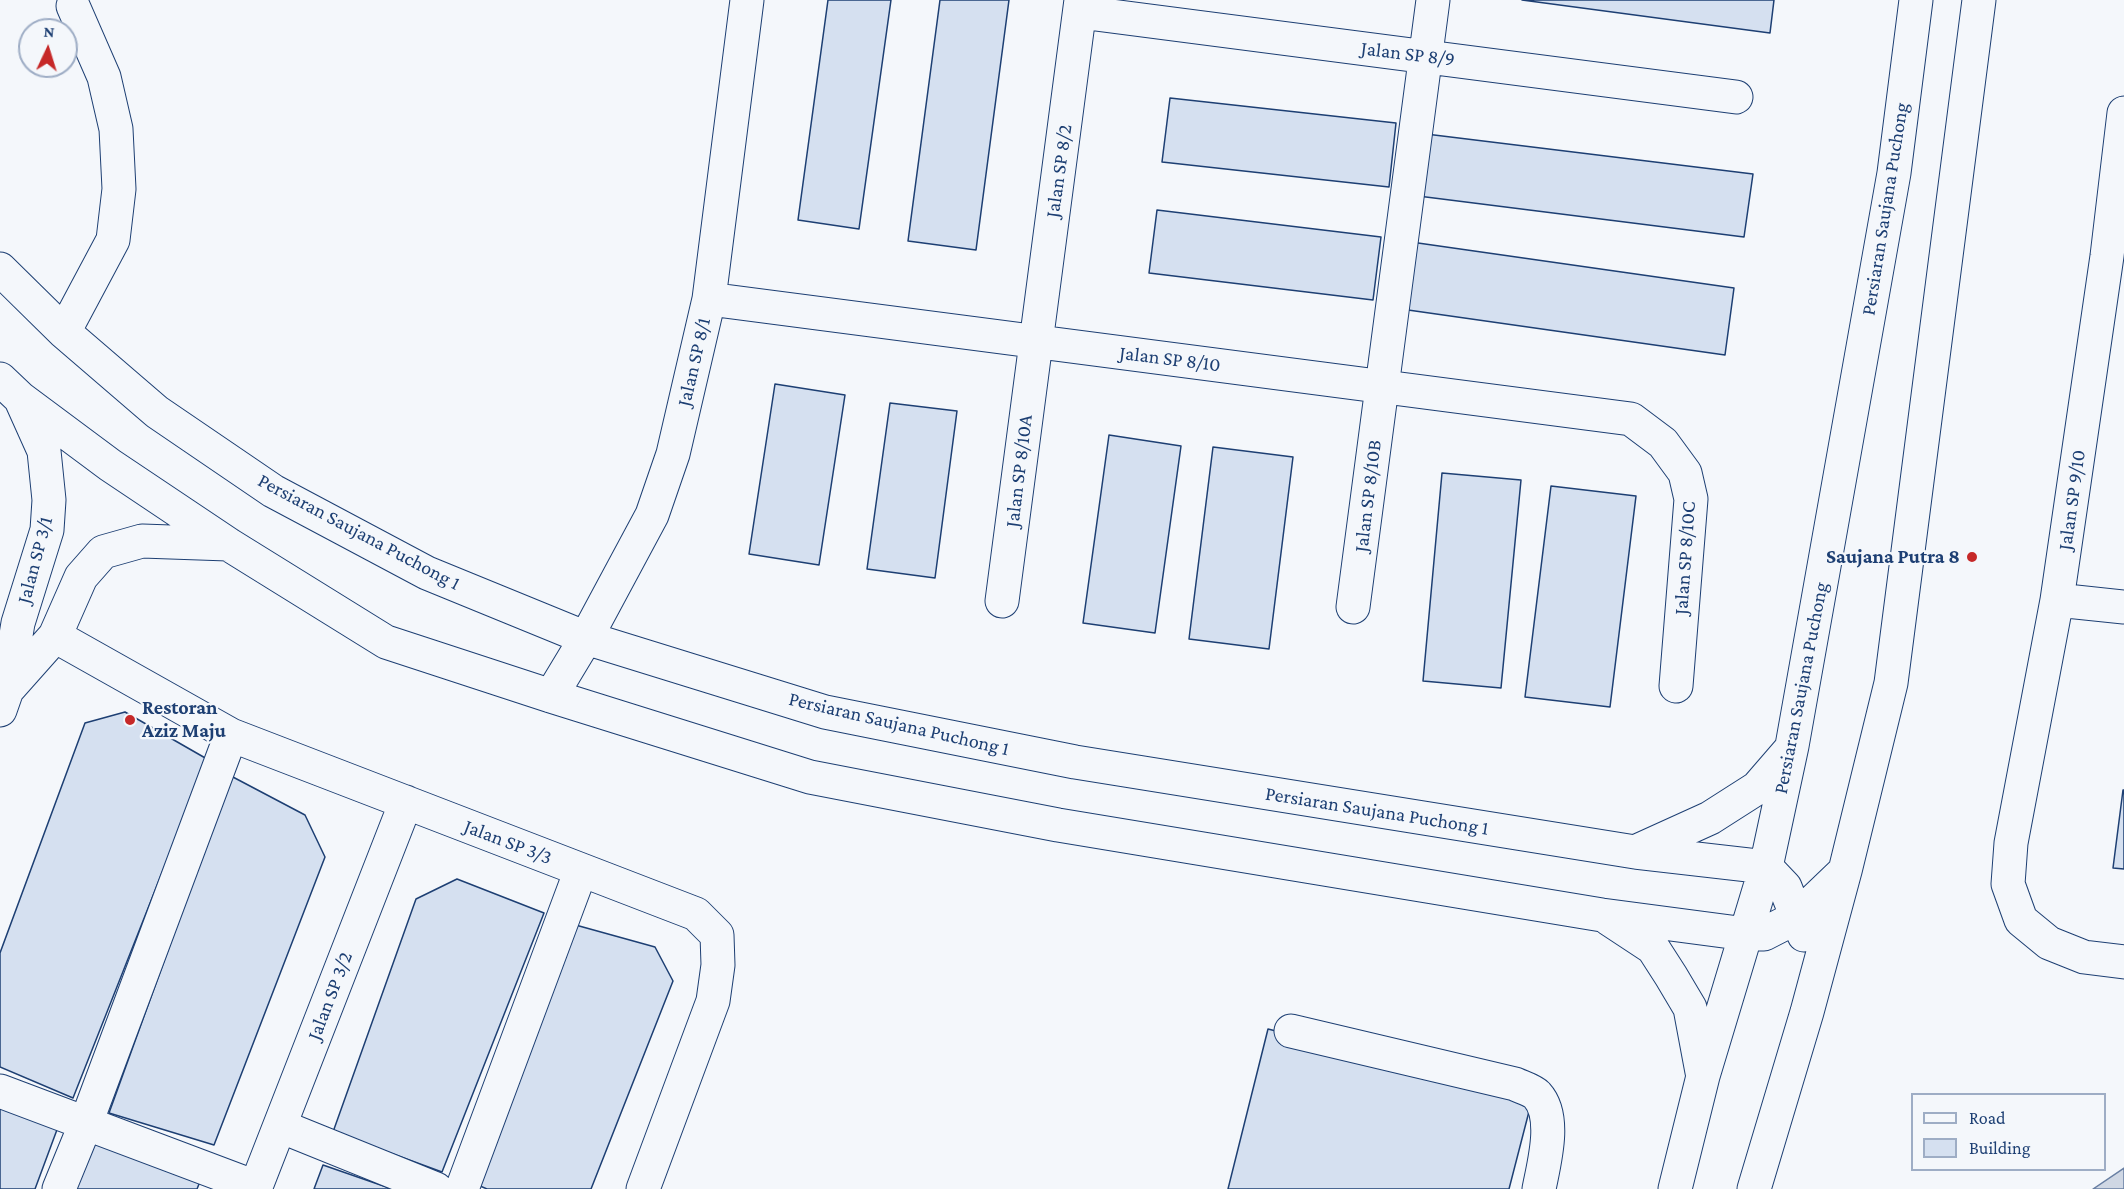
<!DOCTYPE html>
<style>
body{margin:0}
#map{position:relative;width:2124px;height:1189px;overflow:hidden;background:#f4f7fb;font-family:"Crimson Pro",serif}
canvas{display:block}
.legend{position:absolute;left:1911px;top:1093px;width:195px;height:78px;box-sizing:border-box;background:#f4f7fb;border:2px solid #9eadc5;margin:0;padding:8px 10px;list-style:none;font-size:18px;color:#1d3f73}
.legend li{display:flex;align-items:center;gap:12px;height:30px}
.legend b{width:30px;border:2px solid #9eadc5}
.north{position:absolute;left:18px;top:18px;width:60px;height:60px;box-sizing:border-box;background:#f4f7fb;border:2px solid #9eadc5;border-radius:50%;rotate:4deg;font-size:16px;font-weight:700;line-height:24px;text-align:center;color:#1d3f73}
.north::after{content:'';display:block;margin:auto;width:21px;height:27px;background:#c62828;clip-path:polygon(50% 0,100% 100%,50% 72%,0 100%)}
</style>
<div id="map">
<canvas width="2124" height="1189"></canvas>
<ul class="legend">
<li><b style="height:8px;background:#f4f7fb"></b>Road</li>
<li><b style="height:16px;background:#d5e0f0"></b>Building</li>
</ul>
<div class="north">N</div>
</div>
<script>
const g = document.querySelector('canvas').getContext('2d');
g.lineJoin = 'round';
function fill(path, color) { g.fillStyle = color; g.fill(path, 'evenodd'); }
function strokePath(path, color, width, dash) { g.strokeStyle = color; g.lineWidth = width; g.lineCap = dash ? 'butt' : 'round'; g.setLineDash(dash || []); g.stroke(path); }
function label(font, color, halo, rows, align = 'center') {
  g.font = font + ' "Crimson Pro",serif'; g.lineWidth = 4.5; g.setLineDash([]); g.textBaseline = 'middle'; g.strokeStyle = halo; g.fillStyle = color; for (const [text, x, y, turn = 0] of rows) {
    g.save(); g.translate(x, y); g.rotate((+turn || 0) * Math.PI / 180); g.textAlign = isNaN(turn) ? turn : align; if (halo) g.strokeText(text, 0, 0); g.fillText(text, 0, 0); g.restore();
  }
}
const water = new Path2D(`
 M 2124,1168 L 2124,1189 L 2093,1189 Z`);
fill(water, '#cfd7e4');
strokePath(water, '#687fa3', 1.5);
const building = new Path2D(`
 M 828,0 L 891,0 L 859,229 L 798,220 Z
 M 940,0 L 1009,0 L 976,250 L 908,241 Z
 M 1522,0 L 1774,0 L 1770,33 Z
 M 1170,98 L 1396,123 L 1389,187 L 1162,162 Z
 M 1426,134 L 1753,174 L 1744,237 L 1418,196 Z
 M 1157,210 L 1381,237 L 1373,300 L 1149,273 Z
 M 1411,242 L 1734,288 L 1725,355 L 1401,309 Z
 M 775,384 L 845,395 L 819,565 L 749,554 Z
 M 890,403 L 957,411 L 935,578 L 867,569 Z
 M 1109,435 L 1181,446 L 1155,633 L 1083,623 Z
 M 1213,447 L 1293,457 L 1269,649 L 1189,639 Z
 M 1442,473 L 1521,480 L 1501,688 L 1423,681 Z
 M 1551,486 L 1636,496 L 1610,707 L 1525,697 Z
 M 125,712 L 207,759 L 73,1098 L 0,1067 L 0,953 L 85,723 Z
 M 231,776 L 305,815 L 325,857 L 214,1145 L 109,1113 Z
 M 2123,790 L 2124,790 L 2124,869 L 2113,868 Z
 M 457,879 L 544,913 L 442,1172 L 333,1132 L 416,899 Z
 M 572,924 L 655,947 L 673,981 L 591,1189 L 487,1189 L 473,1183 Z
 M 1268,1029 L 1533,1096 L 1509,1189 L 1228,1189 Z
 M 0,1107 L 58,1127 L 35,1189 L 0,1189 Z
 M 92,1138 L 201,1179 L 197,1189 L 72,1189 Z
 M 323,1165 L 392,1189 L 314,1189 Z`);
fill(building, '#d5e0f0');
strokePath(building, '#1d3f73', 1.5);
const minor = new Path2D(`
 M 1080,12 L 1736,97
 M 2124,113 L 2107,256 L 2057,600 L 2011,843 L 2008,884 L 2021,920 L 2049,943 L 2084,957 L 2124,962
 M 0,269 L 64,332 L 157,412 L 273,491 L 427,573 L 586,638 L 825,712 L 1075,762 L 1635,852 L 1766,867
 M 709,299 L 1631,419 L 1663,443 L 1685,473 L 1691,499 L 1676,686
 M 64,332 L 113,240 L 119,189 L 116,129 L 104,77 L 73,6
 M 0,379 L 20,398 L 110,465 L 228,544 L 386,642 L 551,696 L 810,777 L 1058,825 L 1602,915 L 1746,934 L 1764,934 L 1797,917 L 1845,871
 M 2057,600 L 2124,607
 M 1002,601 L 1081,0
 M 1353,607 L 1433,0
 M 55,636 L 231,735 L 696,914 L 717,935 L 718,965 L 713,1001 L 643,1189
 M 7,690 L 55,636 L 81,577 L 103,552 L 142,541 L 228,544
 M 551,696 L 586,638 L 652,515 L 673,454 L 709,299 L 747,0
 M 0,710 L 7,690 L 18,623 L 47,530 L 49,500 L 44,451 L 22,402
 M 1635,852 L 1710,818 L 1757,788 L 1789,751
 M 1766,867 L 1785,887 L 1804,935
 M 1609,919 L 1653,948 L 1671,976 L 1690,1008 L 1702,1072
 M 1291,1031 L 1515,1084 C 1521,1087 1532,1090 1537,1095 C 1557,1117 1544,1163 1539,1189
 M 0,1091 L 255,1187
 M 280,1126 L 436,1189
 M 59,1189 L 86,1123 L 231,735
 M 255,1189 L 406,802
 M 462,1189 L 581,870
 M 1675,1189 L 1703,1076 L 1766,867 L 1792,746 L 1894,173 L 1916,0
 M 1754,1189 L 1807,1012 L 1845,871 L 1891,683 L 1979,0`);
strokePath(minor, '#1d3f73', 35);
strokePath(minor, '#f4f7fb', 33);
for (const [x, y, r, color] of [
 [1972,557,6,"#c62828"],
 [130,720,6,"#c62828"]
]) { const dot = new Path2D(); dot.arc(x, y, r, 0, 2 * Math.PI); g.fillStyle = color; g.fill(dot); strokePath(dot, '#f4f7fb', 2); }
label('20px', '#1d3f73', '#f4f7fb', [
 ["Jalan SP 8/9",1408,54,7],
 ["Jalan SP 8/2",1059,171,-82],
 ["Persiaran Saujana Puchong",1885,209,-81],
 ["Jalan SP 8/10",1170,359,7],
 ["Jalan SP 8/1",694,362,-77],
 ["Jalan SP 8/10A",1019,471,-83],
 ["Jalan SP 8/10B",1368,496,-83],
 ["Jalan SP 9/10",2072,500,-82],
 ["Persiaran Saujana Puchong 1",359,532,28],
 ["Jalan SP 8/10C",1685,558,-86],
 ["Jalan SP 3/1",35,560,-75],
 ["Persiaran Saujana Puchong",1801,688,-79],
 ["Persiaran Saujana Puchong 1",899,724,13],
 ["Persiaran Saujana Puchong 1",1377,811,9],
 ["Jalan SP 3/3",508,842,21],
 ["Jalan SP 3/2",330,996,-69]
]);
label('bold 20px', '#1d3f73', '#f4f7fb', [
 ["Saujana Putra 8",1960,557],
 ["Restoran",142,708,"left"],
 ["Aziz Maju",142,731,"left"]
], 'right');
</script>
